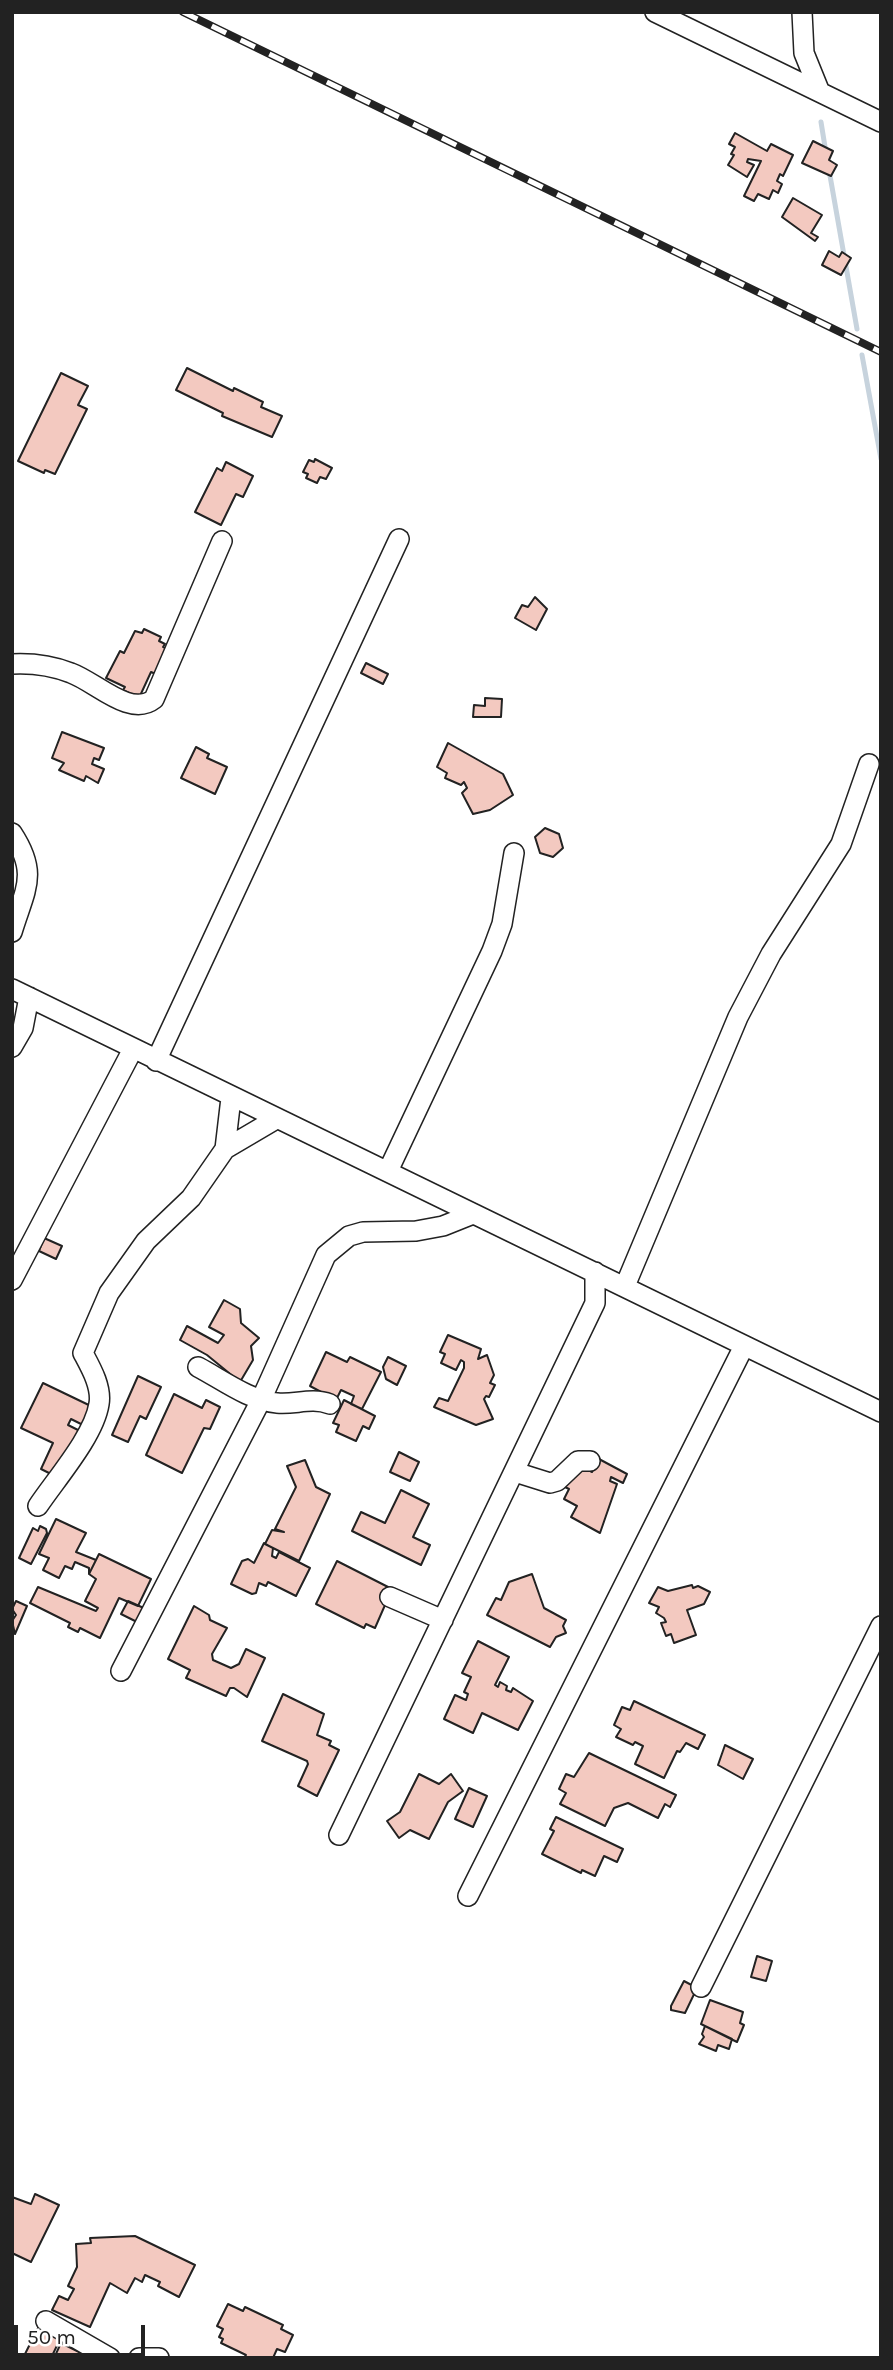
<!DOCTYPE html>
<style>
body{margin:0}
#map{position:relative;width:893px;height:2370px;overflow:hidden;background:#fff;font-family:Karla,sans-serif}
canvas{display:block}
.frame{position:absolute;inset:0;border:14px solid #222;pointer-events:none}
.scale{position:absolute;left:14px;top:2325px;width:131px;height:32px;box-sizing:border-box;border:4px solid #222;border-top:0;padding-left:9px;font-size:21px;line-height:24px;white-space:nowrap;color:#222;-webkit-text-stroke:5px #fff;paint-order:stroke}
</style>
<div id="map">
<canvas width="893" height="2370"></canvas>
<div class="frame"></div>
<div class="scale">50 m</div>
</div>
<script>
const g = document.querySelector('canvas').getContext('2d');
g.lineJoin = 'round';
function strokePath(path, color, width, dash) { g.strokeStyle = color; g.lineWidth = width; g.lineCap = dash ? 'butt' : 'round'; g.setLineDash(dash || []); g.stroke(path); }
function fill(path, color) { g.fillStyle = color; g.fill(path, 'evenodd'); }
strokePath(new Path2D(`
 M 821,122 L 826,153
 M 829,170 L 857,329
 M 862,355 L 881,459`), '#c7d3dd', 5);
const building = new Path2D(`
 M 735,133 L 767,151 L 771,144 L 793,155 L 783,176 L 780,174 L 777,181 L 782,184 L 778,193 L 773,190 L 769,199 L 758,194 L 754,201 L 744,196 L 761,161 L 748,159 L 747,162 L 754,165 L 747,177 L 728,165 L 734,155 L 731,154 L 735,147 L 729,144 Z
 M 813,141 L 833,151 L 829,160 L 837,165 L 831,176 L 802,163 Z
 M 793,198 L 822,215 L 811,233 L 818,237 L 815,241 L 782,217 Z
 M 829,251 L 839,257 L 842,252 L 851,258 L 841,275 L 822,265 Z
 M 187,368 L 233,391 L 234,388 L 263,402 L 261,407 L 282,416 L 272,437 L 222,416 L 223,413 L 176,390 Z
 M 61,373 L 88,386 L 78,405 L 87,409 L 55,474 L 45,470 L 44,473 L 18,461 Z
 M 315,459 L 332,468 L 326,479 L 320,477 L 317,483 L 306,478 L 308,474 L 303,472 L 309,460 L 314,462 Z
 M 226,462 L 253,476 L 243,497 L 236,494 L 221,525 L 195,512 L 217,468 L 222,471 Z
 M 535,597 L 547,609 L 536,630 L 515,618 L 522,605 L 528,607 Z
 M 144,629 L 161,637 L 159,641 L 165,644 L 163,647 L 170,651 L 158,675 L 151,672 L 139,698 L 123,690 L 125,687 L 106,678 L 120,651 L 124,653 L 135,631 L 142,633 Z
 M 366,663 L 388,674 L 383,684 L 361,673 Z
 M 485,698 L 502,699 L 501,717 L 473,717 L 474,705 L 485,706 Z
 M 62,732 L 104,748 L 99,760 L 94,758 L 92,764 L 104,769 L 98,783 L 86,776 L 84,781 L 59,770 L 64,763 L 52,758 Z
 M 448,743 L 503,774 L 513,795 L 490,810 L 473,814 L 462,793 L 467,788 L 464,782 L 461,785 L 445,778 L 447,773 L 437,767 Z
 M 196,747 L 209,754 L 207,758 L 227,767 L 215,794 L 181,778 Z
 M 545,828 L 559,834 L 563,848 L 553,857 L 540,853 L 535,837 Z
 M 44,1238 L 62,1246 L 56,1259 L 39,1251 Z
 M 224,1300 L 240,1309 L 241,1323 L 259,1338 L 251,1346 L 253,1360 L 240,1382 L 207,1355 L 180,1340 L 187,1326 L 218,1343 L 224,1335 L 209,1327 Z
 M 448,1335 L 481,1349 L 478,1359 L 487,1355 L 494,1375 L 490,1383 L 495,1385 L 489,1397 L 486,1396 L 484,1399 L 493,1419 L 476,1425 L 434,1407 L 439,1398 L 448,1401 L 464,1368 L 464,1362 L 461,1360 L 456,1370 L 441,1363 L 445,1354 L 440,1352 Z
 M 326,1352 L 347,1362 L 350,1357 L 381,1372 L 362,1409 L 351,1404 L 354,1396 L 341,1390 L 336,1400 L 310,1386 Z
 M 388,1357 L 406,1366 L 397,1385 L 386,1379 L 383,1367 Z
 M 138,1376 L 161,1387 L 146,1419 L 140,1416 L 128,1442 L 112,1435 Z
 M 43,1383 L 95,1408 L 87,1427 L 71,1419 L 68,1425 L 80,1431 L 57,1477 L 41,1469 L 53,1443 L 21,1428 Z
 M 174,1394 L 202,1408 L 206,1400 L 220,1407 L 210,1429 L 204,1428 L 182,1473 L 146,1455 Z
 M 344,1400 L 375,1416 L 369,1429 L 363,1426 L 356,1441 L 336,1432 L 339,1425 L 333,1423 Z
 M 399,1452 L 419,1462 L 410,1481 L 390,1472 Z
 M 599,1459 L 627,1474 L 623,1483 L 611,1477 L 610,1481 L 617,1484 L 600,1533 L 571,1517 L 577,1506 L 564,1499 L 569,1489 L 565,1487 L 581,1466 L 592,1472 Z
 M 305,1460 L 316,1487 L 330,1494 L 299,1561 L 265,1544 L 272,1530 L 284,1532 L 275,1529 L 296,1487 L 287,1466 Z
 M 401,1490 L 429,1504 L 413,1537 L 430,1545 L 421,1565 L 352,1531 L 361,1512 L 385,1523 Z
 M 56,1519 L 86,1533 L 76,1552 L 96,1560 L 89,1574 L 89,1568 L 75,1562 L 72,1569 L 65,1566 L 59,1578 L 43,1570 L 49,1558 L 39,1554 Z
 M 40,1526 L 46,1529 L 47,1533 L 31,1564 L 19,1558 L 33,1528 L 38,1531 Z
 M 264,1543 L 273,1548 L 272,1556 L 276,1558 L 279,1552 L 310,1568 L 296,1596 L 268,1582 L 266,1586 L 259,1583 L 256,1593 L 252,1594 L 231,1584 L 242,1561 L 248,1559 L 254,1563 Z
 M 99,1554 L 151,1579 L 138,1606 L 119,1598 L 100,1638 L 80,1628 L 78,1632 L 68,1627 L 70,1623 L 30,1603 L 38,1587 L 96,1611 L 98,1608 L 85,1601 L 96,1579 L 89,1574 Z
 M 337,1561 L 392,1589 L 375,1628 L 366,1624 L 364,1628 L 316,1604 Z
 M 532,1574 L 544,1608 L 566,1620 L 563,1626 L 566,1633 L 556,1637 L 550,1647 L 487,1615 L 496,1598 L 501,1600 L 509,1582 Z
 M 692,1585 L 693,1588 L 698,1586 L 710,1592 L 704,1604 L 687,1610 L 696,1635 L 674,1643 L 671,1634 L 666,1636 L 661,1623 L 666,1622 L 664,1618 L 656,1613 L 659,1607 L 649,1603 L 658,1587 L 668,1591 Z
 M 16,1601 L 27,1606 L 15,1634 L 12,1621 L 16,1615 L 12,1609 Z
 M 128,1601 L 146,1609 L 139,1623 L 121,1614 Z
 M 194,1606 L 209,1615 L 210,1620 L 227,1628 L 212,1654 L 213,1660 L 231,1668 L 239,1664 L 246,1649 L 265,1658 L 247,1697 L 234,1688 L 230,1688 L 226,1696 L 186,1678 L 190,1670 L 168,1659 Z
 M 478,1641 L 509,1657 L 495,1685 L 498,1687 L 500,1682 L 507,1686 L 506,1690 L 511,1692 L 513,1688 L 533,1701 L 518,1730 L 482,1713 L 473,1733 L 444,1719 L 455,1695 L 466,1700 L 468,1694 L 464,1692 L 471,1677 L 462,1673 Z
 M 283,1694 L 324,1714 L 317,1735 L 331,1741 L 329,1745 L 339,1750 L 317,1796 L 298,1786 L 308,1764 L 307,1761 L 262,1741 Z
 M 634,1701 L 705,1735 L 698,1749 L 686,1743 L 680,1752 L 677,1751 L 664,1778 L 635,1764 L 643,1746 L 635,1742 L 633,1745 L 616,1737 L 621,1729 L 614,1725 L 622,1707 L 630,1710 Z
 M 725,1745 L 753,1759 L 743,1779 L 718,1765 Z
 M 589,1753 L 676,1795 L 670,1807 L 665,1804 L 658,1818 L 628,1803 L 614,1808 L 605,1826 L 560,1804 L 566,1793 L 559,1789 L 566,1774 L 574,1777 Z
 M 419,1774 L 439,1784 L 451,1774 L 463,1791 L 448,1802 L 429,1839 L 410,1830 L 399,1838 L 387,1821 L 400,1812 Z
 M 469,1788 L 487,1796 L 473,1827 L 455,1819 Z
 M 556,1817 L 623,1849 L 617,1862 L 604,1856 L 595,1876 L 582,1870 L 581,1873 L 542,1854 L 554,1831 L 550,1829 Z
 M 757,1956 L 772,1961 L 766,1981 L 751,1977 Z
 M 684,1981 L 697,1988 L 685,2013 L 671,2010 L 671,2006 Z
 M 710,2000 L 743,2012 L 740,2023 L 744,2025 L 737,2042 L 701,2024 Z
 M 705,2026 L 732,2039 L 729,2049 L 718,2045 L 716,2051 L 699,2044 L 704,2037 L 702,2034 Z
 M 35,2194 L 59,2205 L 31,2262 L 12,2253 L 12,2197 L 31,2204 Z
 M 135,2236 L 195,2265 L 179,2297 L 158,2286 L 160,2282 L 145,2275 L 142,2282 L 135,2278 L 127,2293 L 110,2283 L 90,2327 L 52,2310 L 59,2296 L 68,2300 L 74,2289 L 68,2286 L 77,2267 L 76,2244 L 91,2243 L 90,2238 Z
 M 228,2304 L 243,2311 L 245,2307 L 283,2325 L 281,2329 L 293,2335 L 285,2352 L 277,2349 L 273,2358 L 244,2358 L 246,2355 L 221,2343 L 223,2339 L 219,2337 L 223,2329 L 217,2326 Z
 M 43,2318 L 65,2329 L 51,2358 L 23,2358 Z
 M 61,2343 L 87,2356 L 87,2357 L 54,2358 Z`);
fill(building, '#f3c9c0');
strokePath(building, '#222', 2);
const minor = new Path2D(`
 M 655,12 L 881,122
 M 802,12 L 804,53 L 819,90
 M 12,664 C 32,663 53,666 71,673 C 96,682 130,718 154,699 L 222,541
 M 12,833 C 39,874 25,889 12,932
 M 12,989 L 881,1412
 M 12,1047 L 23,1028 L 29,997
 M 156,1061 L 399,539
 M 225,1149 L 231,1098
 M 388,1171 L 492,951 L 502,924 L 514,853
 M 12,1280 L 133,1049
 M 625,1286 L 738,1017 L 771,954 L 841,844 L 869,764
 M 198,1367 C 221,1379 250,1401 277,1403 C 295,1405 311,1397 330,1404
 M 515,1472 L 550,1483 L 557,1481 L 578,1461 L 590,1461
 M 38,1506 C 56,1479 94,1436 99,1404 C 102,1387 91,1368 83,1353 L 109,1293 L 146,1241 L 191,1198 L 225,1149 L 276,1119
 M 390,1597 L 443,1620
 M 121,1671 L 261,1400 L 326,1255 L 349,1236 L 363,1232 L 416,1231 L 443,1226 L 473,1214
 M 339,1835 L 595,1303 L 595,1272
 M 468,1896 L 744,1346
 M 701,1987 L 881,1626
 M 46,2321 L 110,2358
 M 139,2358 L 159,2358`);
strokePath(minor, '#222', 22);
strokePath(minor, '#fff', 19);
const rail = new Path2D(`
 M 183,12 L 881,352`);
strokePath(rail, '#222', 8);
strokePath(rail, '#fff', 5, [16]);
</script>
